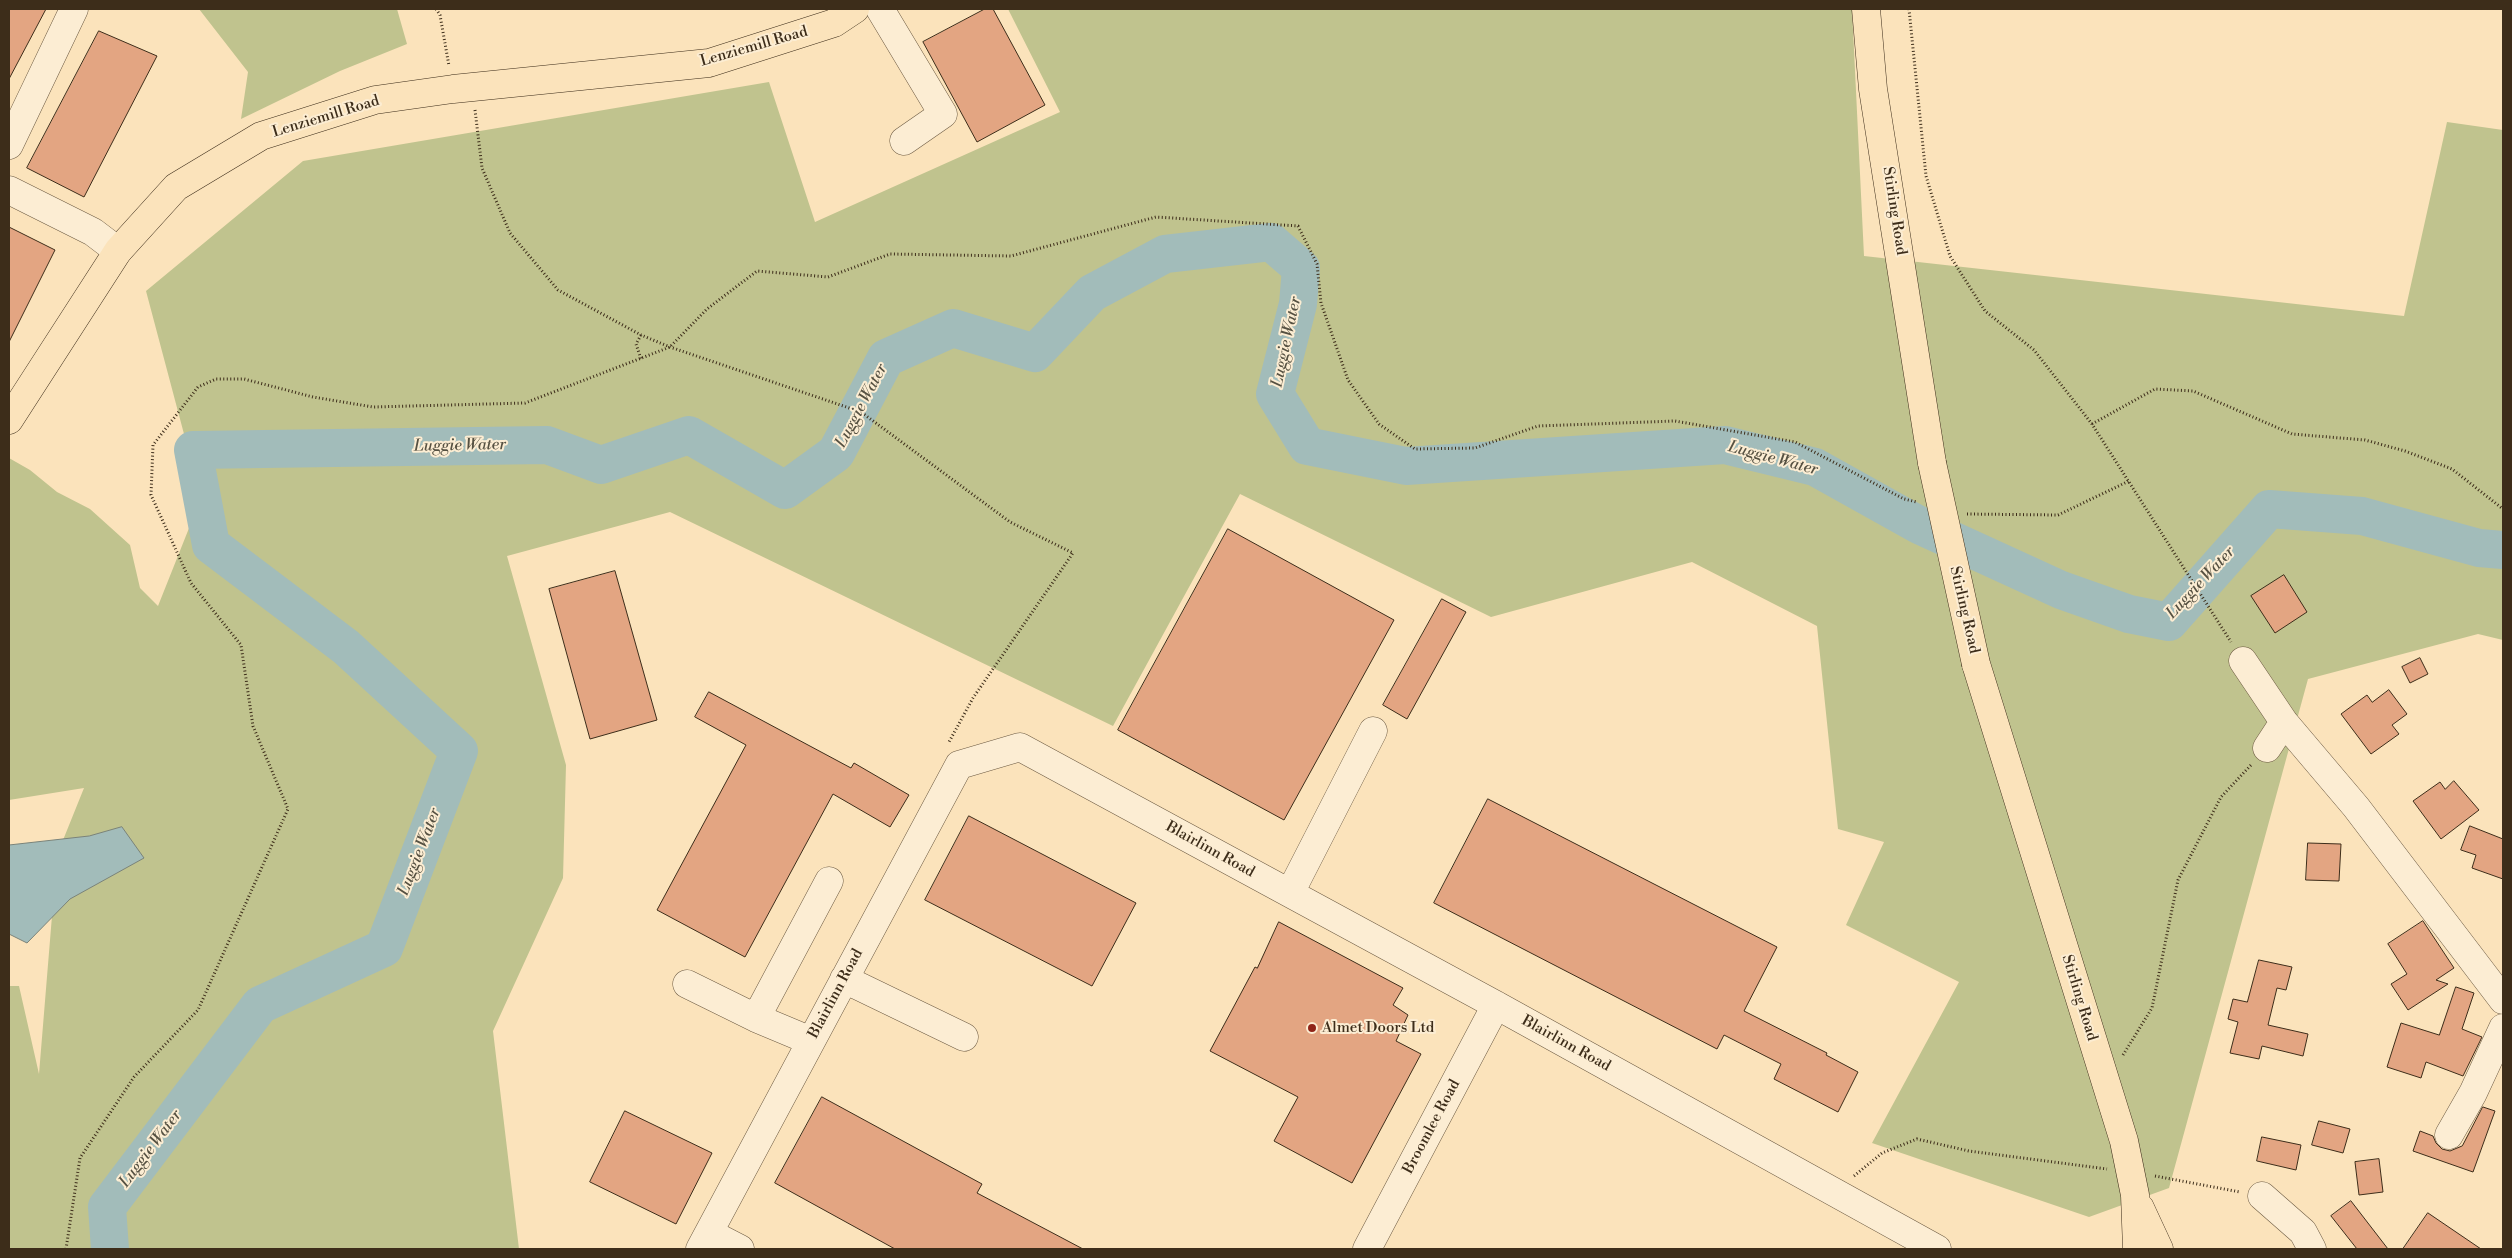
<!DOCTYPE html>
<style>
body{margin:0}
#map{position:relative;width:2512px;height:1258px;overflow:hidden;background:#fbe3bb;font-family:"Libre Bodoni",serif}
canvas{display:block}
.frame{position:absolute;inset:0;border:10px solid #3d2d1a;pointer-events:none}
</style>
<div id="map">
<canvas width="2512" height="1258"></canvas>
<div class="frame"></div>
</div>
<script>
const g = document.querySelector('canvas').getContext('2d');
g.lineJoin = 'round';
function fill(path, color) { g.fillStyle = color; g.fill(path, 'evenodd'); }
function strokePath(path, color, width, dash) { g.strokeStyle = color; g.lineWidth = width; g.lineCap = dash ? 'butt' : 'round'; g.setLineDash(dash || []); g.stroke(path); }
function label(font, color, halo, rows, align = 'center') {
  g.font = font + ' "Libre Bodoni",serif'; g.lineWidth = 4; g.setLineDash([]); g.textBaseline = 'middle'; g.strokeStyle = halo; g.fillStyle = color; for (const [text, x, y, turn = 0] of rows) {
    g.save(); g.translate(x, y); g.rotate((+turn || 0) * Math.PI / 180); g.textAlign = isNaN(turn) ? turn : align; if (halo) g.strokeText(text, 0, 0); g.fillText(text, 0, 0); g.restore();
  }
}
fill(new Path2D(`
 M 199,9 L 397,9 L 407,44 L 340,71 L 241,119 L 248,72 Z
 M 1008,9 L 1852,9 L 1864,256 L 2404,316 L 2447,122 L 2503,130 L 2503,640 L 2478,634 L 2308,679 L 2169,1188 L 2089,1217 L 1872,1143 L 1959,982 L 1846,925 L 1884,842 L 1838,829 L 1817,626 L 1692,562 L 1491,617 L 1240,494 L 1113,726 L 670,512 L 507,556 L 566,765 L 563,878 L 493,1031 L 519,1249 L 9,1249 L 9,986 L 19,986 L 39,1074 L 57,855 L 84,788 L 9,800 L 9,458 L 30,470 L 57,492 L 90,509 L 130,545 L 140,588 L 158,606 L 201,498 L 146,291 L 303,161 L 769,82 L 815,222 L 1060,112 Z`), '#c0c38e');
const water = new Path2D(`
 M 122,827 L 144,858 L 70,899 L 27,943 L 9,934 L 9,845 L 89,836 Z`);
fill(water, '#a2bcba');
strokePath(water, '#7a837a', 1);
strokePath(new Path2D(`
 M 110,1249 L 107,1207 L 260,1005 L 384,948 L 459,751 L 346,647 L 211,545 L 193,450 L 547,445 L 601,465 L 689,435 L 785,490 L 836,453 L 886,358 L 953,328 L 1035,353 L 1092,293 L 1165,254 L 1271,242 L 1301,268 L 1298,304 L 1275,394 L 1307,446 L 1406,466 L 1725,445 L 1815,467 L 1919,525 L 2061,590 L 2129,614 L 2169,622 L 2269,509 L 2362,516 L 2479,548 L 2503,550`), '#a2bcba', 38);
const building = new Path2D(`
 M 9,9 L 46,9 L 9,79 Z
 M 985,9 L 993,9 L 1045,105 L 977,142 L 923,42 Z
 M 99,31 L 157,56 L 84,197 L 27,168 Z
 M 9,227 L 55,250 L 9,342 Z
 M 1228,529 L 1394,620 L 1284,820 L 1118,730 Z
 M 615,571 L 657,720 L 590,739 L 549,589 Z
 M 2284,575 L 2307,612 L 2275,633 L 2251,596 Z
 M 1442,599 L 1466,612 L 1407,719 L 1383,705 Z
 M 2420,658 L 2428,674 L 2410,683 L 2402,667 Z
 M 2389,690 L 2407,714 L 2392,725 L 2399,734 L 2371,754 L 2341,714 L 2367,695 L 2372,702 Z
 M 709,692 L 851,768 L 854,763 L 909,795 L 890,827 L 833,794 L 745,957 L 657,910 L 746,745 L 695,717 Z
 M 2454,781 L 2479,810 L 2441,839 L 2413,801 L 2440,782 L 2445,789 Z
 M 1488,799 L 1777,947 L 1744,1011 L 1827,1053 L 1826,1055 L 1858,1072 L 1838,1112 L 1774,1079 L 1781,1064 L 1724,1035 L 1717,1049 L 1434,903 Z
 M 969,816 L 1136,903 L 1092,986 L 925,900 Z
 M 2470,826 L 2503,839 L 2503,879 L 2472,868 L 2476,855 L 2461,850 Z
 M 2308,843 L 2341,844 L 2339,881 L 2306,880 Z
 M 2423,921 L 2454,968 L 2436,980 L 2448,984 L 2408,1010 L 2391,984 L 2407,974 L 2388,944 Z
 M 1279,922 L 1403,988 L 1393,1005 L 1408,1015 L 1396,1041 L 1421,1054 L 1352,1183 L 1274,1141 L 1298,1097 L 1210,1051 L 1255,967 L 1257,968 Z
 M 2259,960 L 2292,967 L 2286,990 L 2277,988 L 2268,1025 L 2308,1034 L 2303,1056 L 2262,1046 L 2259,1059 L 2230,1053 L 2238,1022 L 2228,1019 L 2233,999 L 2247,1002 Z
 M 2456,987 L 2474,993 L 2462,1029 L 2482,1037 L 2463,1076 L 2426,1062 L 2421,1078 L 2387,1067 L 2401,1023 L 2439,1035 Z
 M 822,1097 L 982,1184 L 977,1193 L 1083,1249 L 895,1249 L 775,1183 Z
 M 2483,1107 L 2495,1111 L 2473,1172 L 2413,1151 L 2420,1131 L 2433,1136 L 2436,1143 L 2442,1149 L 2450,1151 L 2462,1146 Z
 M 625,1111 L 712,1153 L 676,1224 L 590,1182 Z
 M 2319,1121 L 2350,1129 L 2343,1153 L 2312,1145 Z
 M 2262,1137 L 2301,1145 L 2296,1170 L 2257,1161 Z
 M 2379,1159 L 2383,1192 L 2359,1195 L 2355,1162 Z
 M 2351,1201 L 2388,1249 L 2357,1249 L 2331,1216 Z
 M 2428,1213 L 2481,1249 L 2403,1249 Z`);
fill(building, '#e3a582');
strokePath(building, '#3d2d1a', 1);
const minor = new Path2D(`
 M 880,9 L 943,114 L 904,141
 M 9,145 L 74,9
 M 9,190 L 93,232 L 118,251
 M 2243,661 L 2284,722 L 2356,807 L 2503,1000
 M 2267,748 L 2284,722
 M 1290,893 L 1373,731
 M 844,979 L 964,1037
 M 687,984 L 756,1018 L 811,1041
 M 756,1018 L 829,881
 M 2449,1135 L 2473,1093 L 2503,1028
 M 2262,1196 L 2303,1232 L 2312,1249
 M 709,1233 L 740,1249
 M 700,1249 L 959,765 L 1020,747 L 1496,1005 L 1937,1249
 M 1367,1249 L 1496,1005`);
const major = new Path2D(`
 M 1866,9 L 1873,89 L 1932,463
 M 9,420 L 118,251 L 176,187 L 261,136 L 375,100 L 453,89 L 709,63 L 834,23 L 855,9
 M 1976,664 L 2124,1141 L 2135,1195 L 2137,1249
 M 2140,1208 L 2159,1249`);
strokePath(minor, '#6c5a42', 29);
strokePath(major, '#3d2d1a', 29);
strokePath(new Path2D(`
 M 436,9 L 440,15 L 449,66
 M 1909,9 L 1926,176 L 1950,256 L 1985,311 L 2034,350 L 2092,424 L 2231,642
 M 475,110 L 482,168 L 510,233 L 558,290 L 641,335 L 670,347 L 861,412 L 1010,522 L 1073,553 L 973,698 L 949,742
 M 641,335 L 636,344 L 641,359
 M 2092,424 L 2155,389 L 2193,391 L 2292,434 L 2365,440 L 2405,451 L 2452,469 L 2503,509
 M 1967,514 L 2058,515 L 2129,481
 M 2123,1055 L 2152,1008 L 2178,880 L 2221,797 L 2251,765
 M 1854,1176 L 1882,1153 L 1917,1139 L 1969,1151 L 2107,1169
 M 2155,1176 L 2240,1192
 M 66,1249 L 80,1158 L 134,1077 L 198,1010 L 288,809 L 253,726 L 241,645 L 191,583 L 151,495 L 153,445 L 198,387 L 216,379 L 244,379 L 313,397 L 373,407 L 525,403 L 670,347 L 707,309 L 757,271 L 828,277 L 890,254 L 1011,256 L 1156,217 L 1298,226 L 1317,264 L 1321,303 L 1348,380 L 1379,424 L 1415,449 L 1475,448 L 1538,426 L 1675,421 L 1795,442 L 1904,499 L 1917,502`), '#3d2d1a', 3, [1, 2.5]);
strokePath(minor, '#fcedd3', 28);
strokePath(major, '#fbe3bb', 28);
const majorBridge = new Path2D(`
 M 1932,463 L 1976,664`);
strokePath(majorBridge, '#3d2d1a', 29, []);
strokePath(majorBridge, '#fbe3bb', 28);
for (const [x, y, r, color] of [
 [1312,1028,5,"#8f2418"]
]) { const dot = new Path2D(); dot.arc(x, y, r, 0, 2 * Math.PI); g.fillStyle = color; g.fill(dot); strokePath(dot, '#fcedd3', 2); }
label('15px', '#3d2d1a', '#fcedd3', [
 ["Lenziemill Road",754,47,-16],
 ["Lenziemill Road",326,117,-17],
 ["Stirling Road",1894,211,81],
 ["Stirling Road",1964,610,77],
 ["Blairlinn Road",1210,850,29],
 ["Blairlinn Road",836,994,-62],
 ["Stirling Road",2079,998,73],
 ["Blairlinn Road",1566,1044,29],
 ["Broomlee Road",1432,1127,-62]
]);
label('15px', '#3d2d1a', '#fcedd3', [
 ["Almet Doors Ltd",1322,1028]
], 'left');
label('italic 16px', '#565142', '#fcedd3', [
 ["Luggie Water",1287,342,-78],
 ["Luggie Water",862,406,-62],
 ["Luggie Water",460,446,-1],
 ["Luggie Water",1773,459,15],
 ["Luggie Water",2201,583,-47],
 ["Luggie Water",420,852,-69],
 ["Luggie Water",151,1149,-53]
]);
</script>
